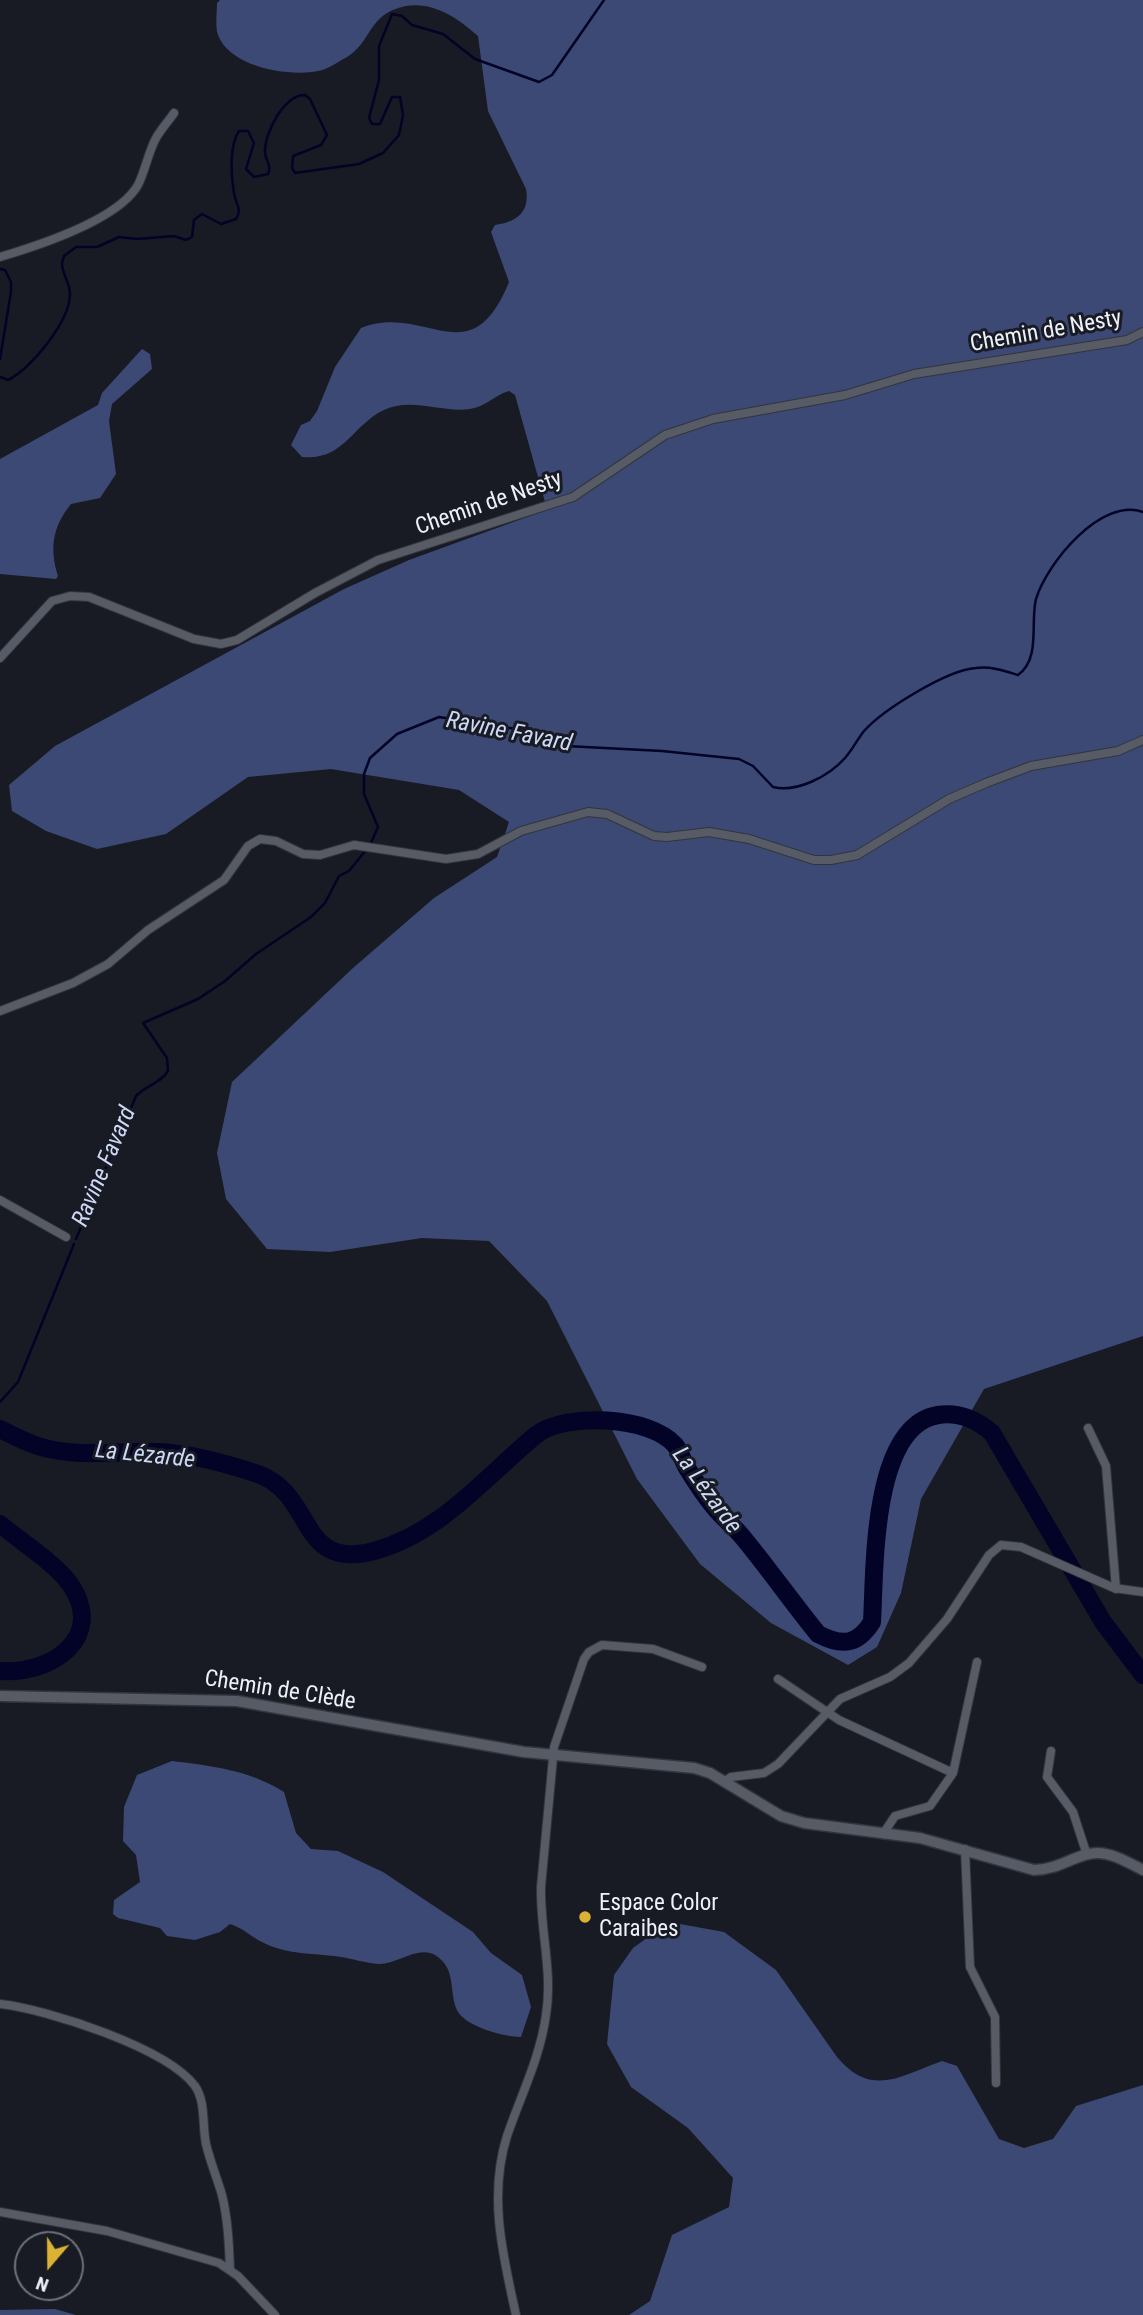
<!DOCTYPE html>
<meta charset="utf-8">
<style>
body{margin:0}
#map{position:relative;width:1143px;height:2315px;overflow:hidden;background:#181b24;font-family:"Roboto Condensed",sans-serif}
canvas{display:block}
.north{position:absolute;left:14px;top:2231px;width:70px;height:70px;box-sizing:border-box;background:#181b24;border:2px solid #6e7178;border-radius:50%;rotate:200deg;font-size:19px;font-weight:700;line-height:28px;text-align:center;color:#eef1f7}
.north::after{content:'';display:block;margin:auto;width:24px;height:32px;background:#dbb233;clip-path:polygon(50% 0,100% 100%,50% 72%,0 100%)}
</style>
<div id="map">
<canvas width="1143" height="2315"></canvas>
<div class="north">N</div>
</div>
<script>
const g = document.querySelector('canvas').getContext('2d');
g.lineJoin = 'round';
function fill(path, color) { g.fillStyle = color; g.fill(path, 'evenodd'); }
function strokePath(path, color, width, dash) { g.strokeStyle = color; g.lineWidth = width; g.lineCap = dash ? 'butt' : 'round'; g.setLineDash(dash || []); g.stroke(path); }
function label(font, color, halo, rows, align = 'center') {
  g.font = font + ' "Roboto Condensed",sans-serif'; g.lineWidth = 6; g.setLineDash([]); g.textBaseline = 'middle'; g.strokeStyle = halo; g.fillStyle = color; for (const [text, x, y, turn = 0] of rows) {
    g.save(); g.translate(x, y); g.rotate((+turn || 0) * Math.PI / 180); g.textAlign = isNaN(turn) ? turn : align; if (halo) g.strokeText(text, 0, 0); g.fillText(text, 0, 0); g.restore();
  }
}
fill(new Path2D(`
 M 220,0 L 1143,0 L 1143,1336 L 984,1389 L 921,1499 L 901,1593 L 877,1647 L 848,1665 L 771,1623 L 700,1564 L 637,1479 L 547,1301 L 489,1241 L 422,1238 L 330,1252 L 267,1249 L 226,1199 L 217,1153 L 232,1082 L 353,968 L 434,898 L 497,857 L 509,822 L 459,790 L 331,769 L 248,777 L 166,834 L 97,849 L 46,831 L 12,811 L 9,785 L 55,746 L 344,589 L 409,560 L 538,513 L 545,502 L 515,395 L 509,391 C 495,395 485,407 470,409 C 441,413 411,397 384,410 C 352,425 344,461 302,457 L 291,445 L 301,425 L 310,421 L 317,411 L 335,367 L 361,328 C 426,302 470,378 509,282 L 491,232 L 495,225 C 517,222 530,212 526,189 L 488,111 L 478,36 C 459,19 434,1 406,6 C 367,14 373,41 347,57 C 339,61 327,70 318,71 C 288,77 230,67 218,35 C 215,27 217,12 217,3 Z
 M 142,349 L 150,354 L 152,369 L 112,404 L 109,421 L 116,474 L 100,498 L 71,504 C 53,526 49,548 58,576 L 56,579 L 0,574 L 0,459 L 98,405 L 102,393 Z
 M 172,1761 C 212,1766 249,1770 284,1792 L 296,1833 L 311,1849 L 338,1851 L 383,1872 L 473,1932 L 491,1953 L 522,1975 L 531,2007 L 521,2037 C 504,2037 462,2026 456,2008 C 449,1988 456,1968 435,1955 C 418,1945 396,1965 378,1964 C 366,1963 353,1959 341,1957 C 315,1953 286,1955 262,1942 C 250,1936 243,1928 230,1924 L 220,1932 L 195,1940 L 167,1936 L 160,1928 L 118,1918 L 113,1914 L 114,1900 L 140,1882 L 136,1855 L 123,1841 L 124,1807 L 137,1775 Z
 M 669,1922 L 724,1932 L 776,1970 L 837,2057 C 872,2099 902,2075 942,2061 L 957,2066 L 999,2139 L 1024,2148 L 1053,2139 L 1076,2106 L 1143,2085 L 1143,2315 L 629,2315 L 650,2301 L 672,2235 L 729,2207 L 733,2178 L 688,2128 L 631,2087 L 607,2044 L 614,1975 L 633,1948 Z
 M 55,2309 L 76,2315 L 0,2315 L 0,2310 Z`), '#3b4974');
strokePath(new Path2D(`
 M 0,269 L 5,270 L 11,282 L 11,292 L 0,359
 M 0,377 L 8,380 C 31,369 70,321 70,294 C 70,283 62,274 62,263 L 64,256 L 76,247 L 97,247 L 119,237 L 137,239 L 174,236 L 186,240 L 192,237 L 194,220 L 202,214 L 221,224 L 236,219 C 243,208 235,204 234,193 C 231,175 229,146 239,131 L 248,131 L 254,143 L 246,169 L 254,177 L 268,174 C 272,165 266,162 265,153 C 264,133 284,95 305,95 L 310,99 L 327,135 L 321,145 L 293,156 L 292,168 L 295,173 L 359,164 L 383,153 L 399,135 L 403,115 L 400,97 L 392,97 L 380,124 L 372,124 L 369,118 L 379,80 L 379,46 L 392,14 L 402,16 L 412,25 L 443,34 L 475,59 L 539,82 L 552,75 L 604,0
 M 370,845 L 378,827 L 364,794 L 364,774 L 370,758 L 397,734 L 439,717 L 516,729 L 566,746 L 662,751 L 739,759 L 753,766 L 773,787 C 797,793 829,776 845,758 C 852,750 857,740 864,731 C 884,709 947,670 976,668 C 990,666 1005,671 1018,675 C 1041,659 1030,622 1036,599 C 1047,563 1101,497 1143,512
 M 76,1239 L 136,1096 C 146,1085 160,1084 168,1071 L 167,1058 L 143,1023 L 198,999 L 225,981 L 256,954 L 311,917 L 325,903 L 339,876 L 349,871 L 366,850
 M 0,1402 L 18,1382 L 74,1244`), '#020326', 2.5);
strokePath(new Path2D(`
 M 0,1429 C 12,1435 25,1442 38,1446 C 80,1460 127,1448 170,1453 C 198,1456 231,1465 258,1474 C 316,1495 297,1571 374,1551 C 441,1533 485,1477 536,1435 C 565,1412 650,1416 675,1445 C 680,1451 683,1461 687,1468 C 695,1481 704,1495 714,1507 C 722,1517 732,1525 740,1534 C 767,1566 791,1601 818,1634 C 841,1646 857,1646 872,1622 C 875,1571 871,1426 938,1415 C 959,1412 976,1419 992,1433 L 1103,1622 L 1143,1675
 M 0,1524 C 20,1541 55,1563 70,1584 C 107,1638 50,1675 0,1671`), '#020326', 18);
const street = new Path2D(`
 M 0,257 C 37,246 118,220 138,185 C 145,171 148,154 155,140 C 160,130 168,122 174,113
 M 0,658 L 52,601 L 70,596 L 89,597 L 194,639 L 221,644 L 237,640 L 315,593 L 378,560 L 573,497 L 665,435 L 713,419 L 845,395 L 914,374 L 1127,340 L 1143,332
 M 0,1011 L 73,983 L 108,964 L 148,930 L 224,880 L 248,846 L 260,839 L 276,841 L 303,854 L 320,855 L 354,845 L 446,859 L 478,854 L 521,831 L 588,812 L 607,814 L 654,836 L 667,837 L 709,832 L 749,839 L 814,860 L 831,860 L 857,855 L 949,799 L 986,783 L 1031,766 L 1118,751 L 1143,740
 M 0,1200 L 66,1237
 M 1088,1428 L 1106,1466 L 1116,1589
 M 778,1679 L 839,1720 L 953,1773
 M 1051,1751 L 1047,1777 L 1073,1812 L 1087,1855
 M 725,1781 L 731,1777 L 764,1773 L 778,1764 L 840,1699 L 890,1677 L 909,1663 L 947,1619 L 989,1555 L 1001,1545 L 1021,1547 L 1114,1588 L 1143,1592
 M 883,1834 L 895,1816 L 930,1806 L 953,1773 L 977,1662
 M 965,1849 L 970,1967 L 995,2017 L 996,2083
 M 0,2004 C 47,2009 167,2048 195,2086 C 206,2102 202,2125 206,2144 C 210,2161 217,2178 222,2195 C 228,2220 229,2244 230,2270
 M 0,2212 L 107,2231 L 219,2263 L 238,2276 L 275,2315
 M 516,2315 C 503,2256 488,2196 507,2136 C 521,2095 540,2058 546,2015 C 553,1972 540,1930 541,1887 L 554,1747 L 584,1659 L 589,1652 L 602,1645 L 653,1649 L 702,1667`);
const secondary = new Path2D(`
 M 0,1696 L 237,1701 L 524,1752 L 694,1768 L 710,1773 L 781,1816 L 804,1823 L 920,1838 L 1034,1870 C 1059,1870 1077,1853 1097,1853 C 1113,1853 1129,1863 1143,1870`);
strokePath(street, '#33353c', 10);
strokePath(secondary, '#33353c', 13);
strokePath(street, '#575b65', 8);
strokePath(secondary, '#575b65', 10);
for (const [x, y, r, color] of [
 [585,1917,7,"#dbb233"]
]) { const dot = new Path2D(); dot.arc(x, y, r, 0, 2 * Math.PI); g.fillStyle = color; g.fill(dot); strokePath(dot, '#181b24', 2.5); }
label('23px', '#eef1f7', '#181b24', [
 ["Chemin de Nesty",1046,332,-10],
 ["Chemin de Nesty",489,504,-19],
 ["Chemin de Clède",280,1691,9]
]);
label('23px', '#eef1f7', '#181b24', [
 ["Espace Color",599,1904],
 ["Caraibes",599,1930]
], 'left');
label('italic 24px', '#ced9f6', '#181b24', [
 ["Ravine Favard",509,733,11],
 ["Ravine Favard",105,1167,-67],
 ["La Lézarde",145,1456,6],
 ["La Lézarde",706,1491,54]
]);
</script>
